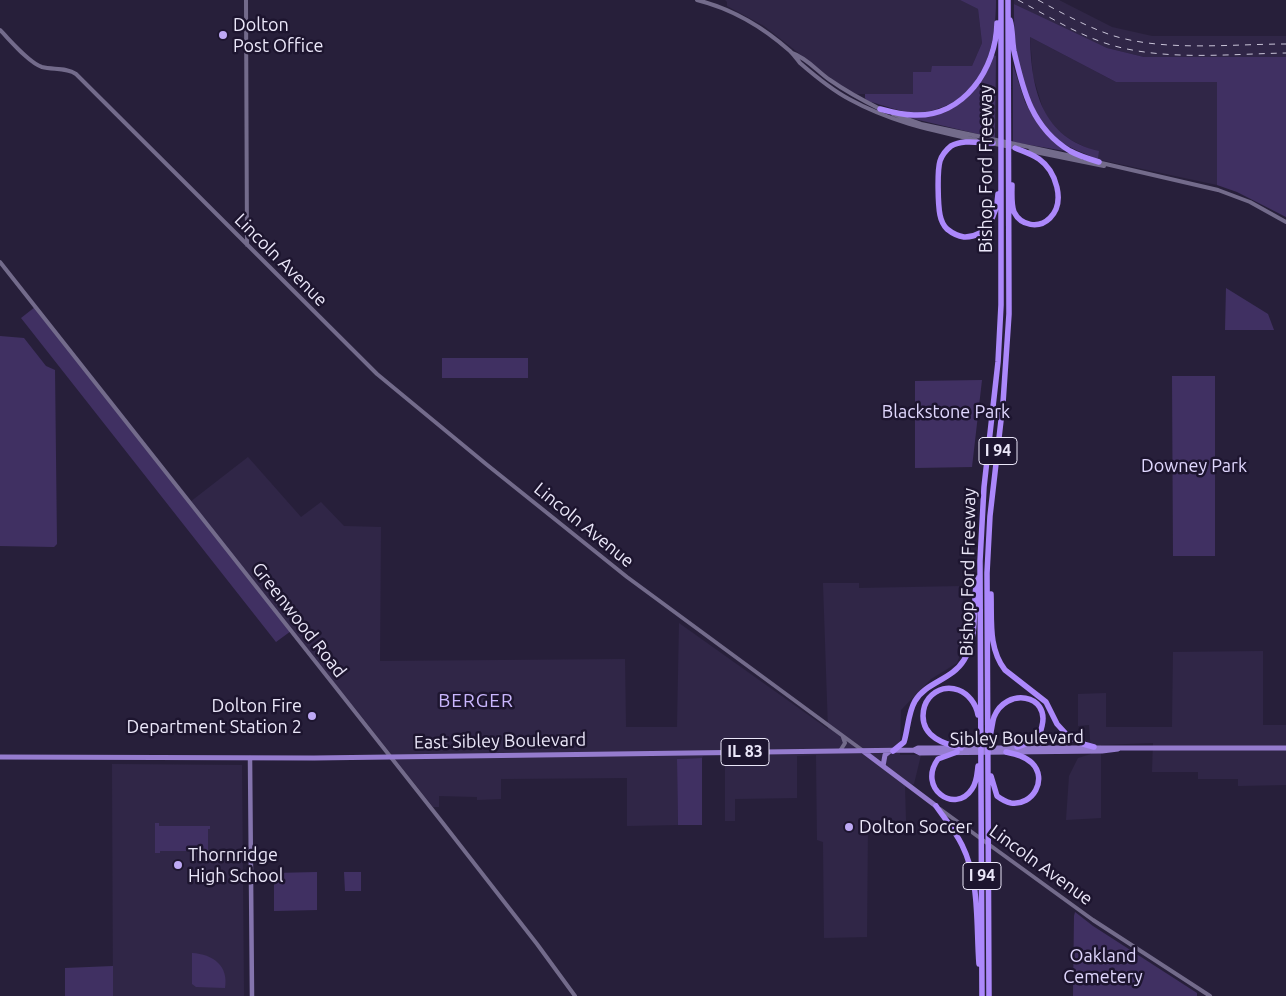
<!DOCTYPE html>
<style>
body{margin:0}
canvas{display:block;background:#271f3a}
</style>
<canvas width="1286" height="996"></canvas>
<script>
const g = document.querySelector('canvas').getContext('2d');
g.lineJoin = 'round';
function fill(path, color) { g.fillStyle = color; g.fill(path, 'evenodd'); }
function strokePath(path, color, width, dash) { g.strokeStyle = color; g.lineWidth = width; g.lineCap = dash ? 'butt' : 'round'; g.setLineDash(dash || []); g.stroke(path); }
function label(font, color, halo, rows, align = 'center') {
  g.font = font + ' Ubuntu,sans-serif'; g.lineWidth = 5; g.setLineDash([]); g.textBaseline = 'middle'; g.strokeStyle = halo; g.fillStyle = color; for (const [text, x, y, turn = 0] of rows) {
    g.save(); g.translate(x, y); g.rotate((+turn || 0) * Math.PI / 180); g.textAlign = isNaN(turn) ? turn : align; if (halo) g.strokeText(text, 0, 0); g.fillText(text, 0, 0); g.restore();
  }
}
fill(new Path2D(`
 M 725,0 L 960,0 L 978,9 L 982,43 L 972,66 L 932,66 L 932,72 L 913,94 L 856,94 L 845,89 L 824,73 L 764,26 L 727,6 L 727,2 Z
 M 1014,0 L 1059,0 L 1112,27 L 1152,36 L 1286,36 L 1286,57 L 1144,57 L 1107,48 L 1082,38 L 1014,4 Z
 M 1030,37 L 1116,82 L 1217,82 L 1217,185 L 1096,159 L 1091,150 L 1071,140 L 1054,128 L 1044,112 L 1033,76 Z
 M 248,457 L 301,517 L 321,502 L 344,526 L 381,527 L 380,661 L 625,659 L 626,727 L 677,727 L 679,623 L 828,729 L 823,583 L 859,583 L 859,588 L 963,586 L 962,649 L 957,663 L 931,679 L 901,710 L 900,755 L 921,755 L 914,784 L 905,787 L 906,821 L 868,820 L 867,937 L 824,938 L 823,842 L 817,840 L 816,755 L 797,756 L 797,798 L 735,799 L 735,821 L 725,821 L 725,756 L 703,756 L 702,758 L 677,759 L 678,825 L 627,826 L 627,778 L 501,779 L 501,799 L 477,800 L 477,797 L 439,796 L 439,807 L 433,807 L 354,707 L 352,709 L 190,502 Z
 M 1263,651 L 1263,725 L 1286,725 L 1286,785 L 1238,786 L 1238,779 L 1198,779 L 1198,772 L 1152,772 L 1153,743 L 1101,745 L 1101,818 L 1066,820 L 1069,776 L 1078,758 L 1091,754 L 1089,725 L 1078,726 L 1078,694 L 1106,693 L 1106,727 L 1172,727 L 1173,652 Z
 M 112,764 L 242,765 L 244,996 L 113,996 Z`), '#302647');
fill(new Path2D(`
 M 960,0 L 996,0 C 996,41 986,91 943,107 C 934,110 926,113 916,113 C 899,112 884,105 867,101 L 865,98 L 865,94 L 913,94 L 913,72 L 931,72 L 932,66 L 972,66 L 982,43 L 978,9 Z
 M 1014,4 L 1107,48 L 1144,57 L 1286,57 L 1286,217 L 1237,192 L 1217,185 L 1217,82 L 1116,82 L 1030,37 C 1031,90 1042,138 1099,151 L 1098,158 L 1096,159 C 1083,152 1070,149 1058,140 C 1022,110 1013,49 1014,4 Z
 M 994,55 L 996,56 L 995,138 L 906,117 C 955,116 975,100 994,55 Z
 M 1013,65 L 1025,102 L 1032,115 L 1041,129 L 1065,151 L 1013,142 Z
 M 1226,288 L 1268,314 L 1274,330 L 1225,330 Z
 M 35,307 L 291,631 L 276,642 L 21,318 Z
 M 0,336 L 24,338 L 46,366 L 55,370 L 57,544 L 54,547 L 0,546 Z
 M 442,358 L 528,358 L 528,378 L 442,378 Z
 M 1172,376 L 1215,376 L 1215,556 L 1173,556 Z
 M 982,380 L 972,467 L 915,468 L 915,381 Z
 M 702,758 L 702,825 L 678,825 L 677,759 Z
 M 155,823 L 159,823 L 159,826 L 210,826 L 210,829 L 208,829 L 208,854 L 204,854 L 204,851 L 160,851 L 160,853 L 155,853 Z
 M 317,872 L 317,910 L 274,911 L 274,873 Z
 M 344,872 L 361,872 L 361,891 L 345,891 Z
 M 1075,912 L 1093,926 L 1197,993 L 1197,996 L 1073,996 L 1074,916 Z
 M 192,953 C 213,954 229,966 225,988 L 196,987 L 192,984 Z
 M 113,966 L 113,996 L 65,996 L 65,968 Z`), '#403062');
strokePath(new Path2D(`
 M 246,0 L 247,245
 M 697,0 C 733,9 763,27 790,51 C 794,55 797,59 800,63 C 815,76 832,90 849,99 C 891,122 930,130 976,140
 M 0,30 C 10,40 29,63 42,67 C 53,70 66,67 76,74 L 377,374 L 486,464 L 627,577 L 862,750
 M 792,53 C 807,58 817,71 830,80 C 847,92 864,101 882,110
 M 893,114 L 921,124 L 1081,158
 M 990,143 L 1011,147
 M 1030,151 L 1104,166
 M 1097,162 L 1218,190 L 1250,202 L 1286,222
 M 0,262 L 442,822 L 537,944 L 575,996
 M 840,751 L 845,743 L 843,737
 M 940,809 L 1093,920 L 1210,996`), '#736b8b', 4);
strokePath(new Path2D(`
 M 250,758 L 252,996`), '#8474ad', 4.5);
strokePath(new Path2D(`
 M 914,750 L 920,753 L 1102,751 L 1118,749
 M 863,751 L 936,806
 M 0,757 L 314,758 L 914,750 L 918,748 L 1286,748
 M 883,766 L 885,755 L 890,751`), '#957cce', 5);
strokePath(new Path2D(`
 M 1010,20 C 1013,30 1012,41 1014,51 C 1023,91 1032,128 1070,151 C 1079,156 1089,159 1099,162
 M 880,109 C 891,112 902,115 914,115 C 964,117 996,69 997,23
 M 993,143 C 979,143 963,139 951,146 C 946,150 942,155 940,161 C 937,171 938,205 940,215 C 941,220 943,225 947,229 C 952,233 957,236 964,237 C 987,238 997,213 998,194
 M 1012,185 C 1012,193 1011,204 1014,212 C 1021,226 1039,229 1050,218 C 1066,202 1056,171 1039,159 C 1032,154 1023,151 1015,148
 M 991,594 C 992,620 988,648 1005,670 L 1046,702 L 1057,724 L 1068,736 L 1083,744 L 1094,747
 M 990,736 C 992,729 992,723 994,717 C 1006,687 1050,694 1042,726 C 1041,731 1039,737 1035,739 C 1030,743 1023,745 1017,747
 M 961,748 C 944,744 923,737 923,716 C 923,710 925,703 929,698 C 946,678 974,691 978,715
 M 893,751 L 904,742 C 908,729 908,713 915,701 C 926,682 952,680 964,660 C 979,636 972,604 977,578
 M 957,752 L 938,759 C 917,788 955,815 972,789 C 977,782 977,774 978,766
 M 991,776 L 997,796 C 1001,799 1006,802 1011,803 C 1033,806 1048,779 1032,763 C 1025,756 1015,754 1006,752
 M 936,806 C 945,819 955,831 962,845 C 980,881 976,925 979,964
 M 982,996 L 980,561 L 984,487 L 998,362 L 1001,305 L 1001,0
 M 989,996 L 987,573 L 990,516 L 1003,403 L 1009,314 L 1008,0`), '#ac88fb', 5.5);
strokePath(new Path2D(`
 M 1018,0 C 1048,16 1078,35 1111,45 C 1166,61 1229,54 1286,53
 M 1038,0 C 1062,13 1085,26 1111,35 C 1163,52 1231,44 1286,44`), '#c9c4d8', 1, [6, 6]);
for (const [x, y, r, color] of [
 [223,35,5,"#bea9f5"],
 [312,716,5,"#bea9f5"],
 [849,827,5,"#bea9f5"],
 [178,865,5,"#bea9f5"]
]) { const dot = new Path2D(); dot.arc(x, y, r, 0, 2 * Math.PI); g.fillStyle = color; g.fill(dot); strokePath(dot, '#1d152f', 2); }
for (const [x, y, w] of [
 [998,451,38],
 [745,752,48],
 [982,876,38]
]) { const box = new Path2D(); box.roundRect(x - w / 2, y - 13.5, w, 27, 4); g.fillStyle = '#1d152f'; g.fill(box); strokePath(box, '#ebe7f9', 1); }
label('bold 16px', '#ebe7f9', null, [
 ["I 94",998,451],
 ["IL 83",745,752],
 ["I 94",982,876]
]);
label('18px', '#ebe7f9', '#1d152f', [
 ["Dolton",233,25],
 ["Post Office",233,46],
 ["Dolton Fire",302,706,"right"],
 ["Department Station 2",302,727,"right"],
 ["Dolton Soccer",859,827],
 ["Thornridge",188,855],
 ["High School",188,876]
], 'left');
label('18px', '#ebe7f9', '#1d152f', [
 ["Bishop Ford Freeway",986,169,-90],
 ["Lincoln Avenue",281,260,45],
 ["Lincoln Avenue",584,525,39],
 ["Bishop Ford Freeway",968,572,-89],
 ["Greenwood Road",299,620,52],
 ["Sibley Boulevard",1017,738,-1],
 ["East Sibley Boulevard",500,741,-1],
 ["Lincoln Avenue",1041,865,36]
]);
label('18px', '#e0d7fe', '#1d152f', [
 ["Blackstone Park",946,412],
 ["Downey Park",1194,466],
 ["Oakland",1103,956],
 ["Cemetery",1103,977]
]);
g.letterSpacing = '1px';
label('19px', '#cab7fe', '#1d152f', [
 ["BERGER",476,701]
]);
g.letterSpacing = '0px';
</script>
